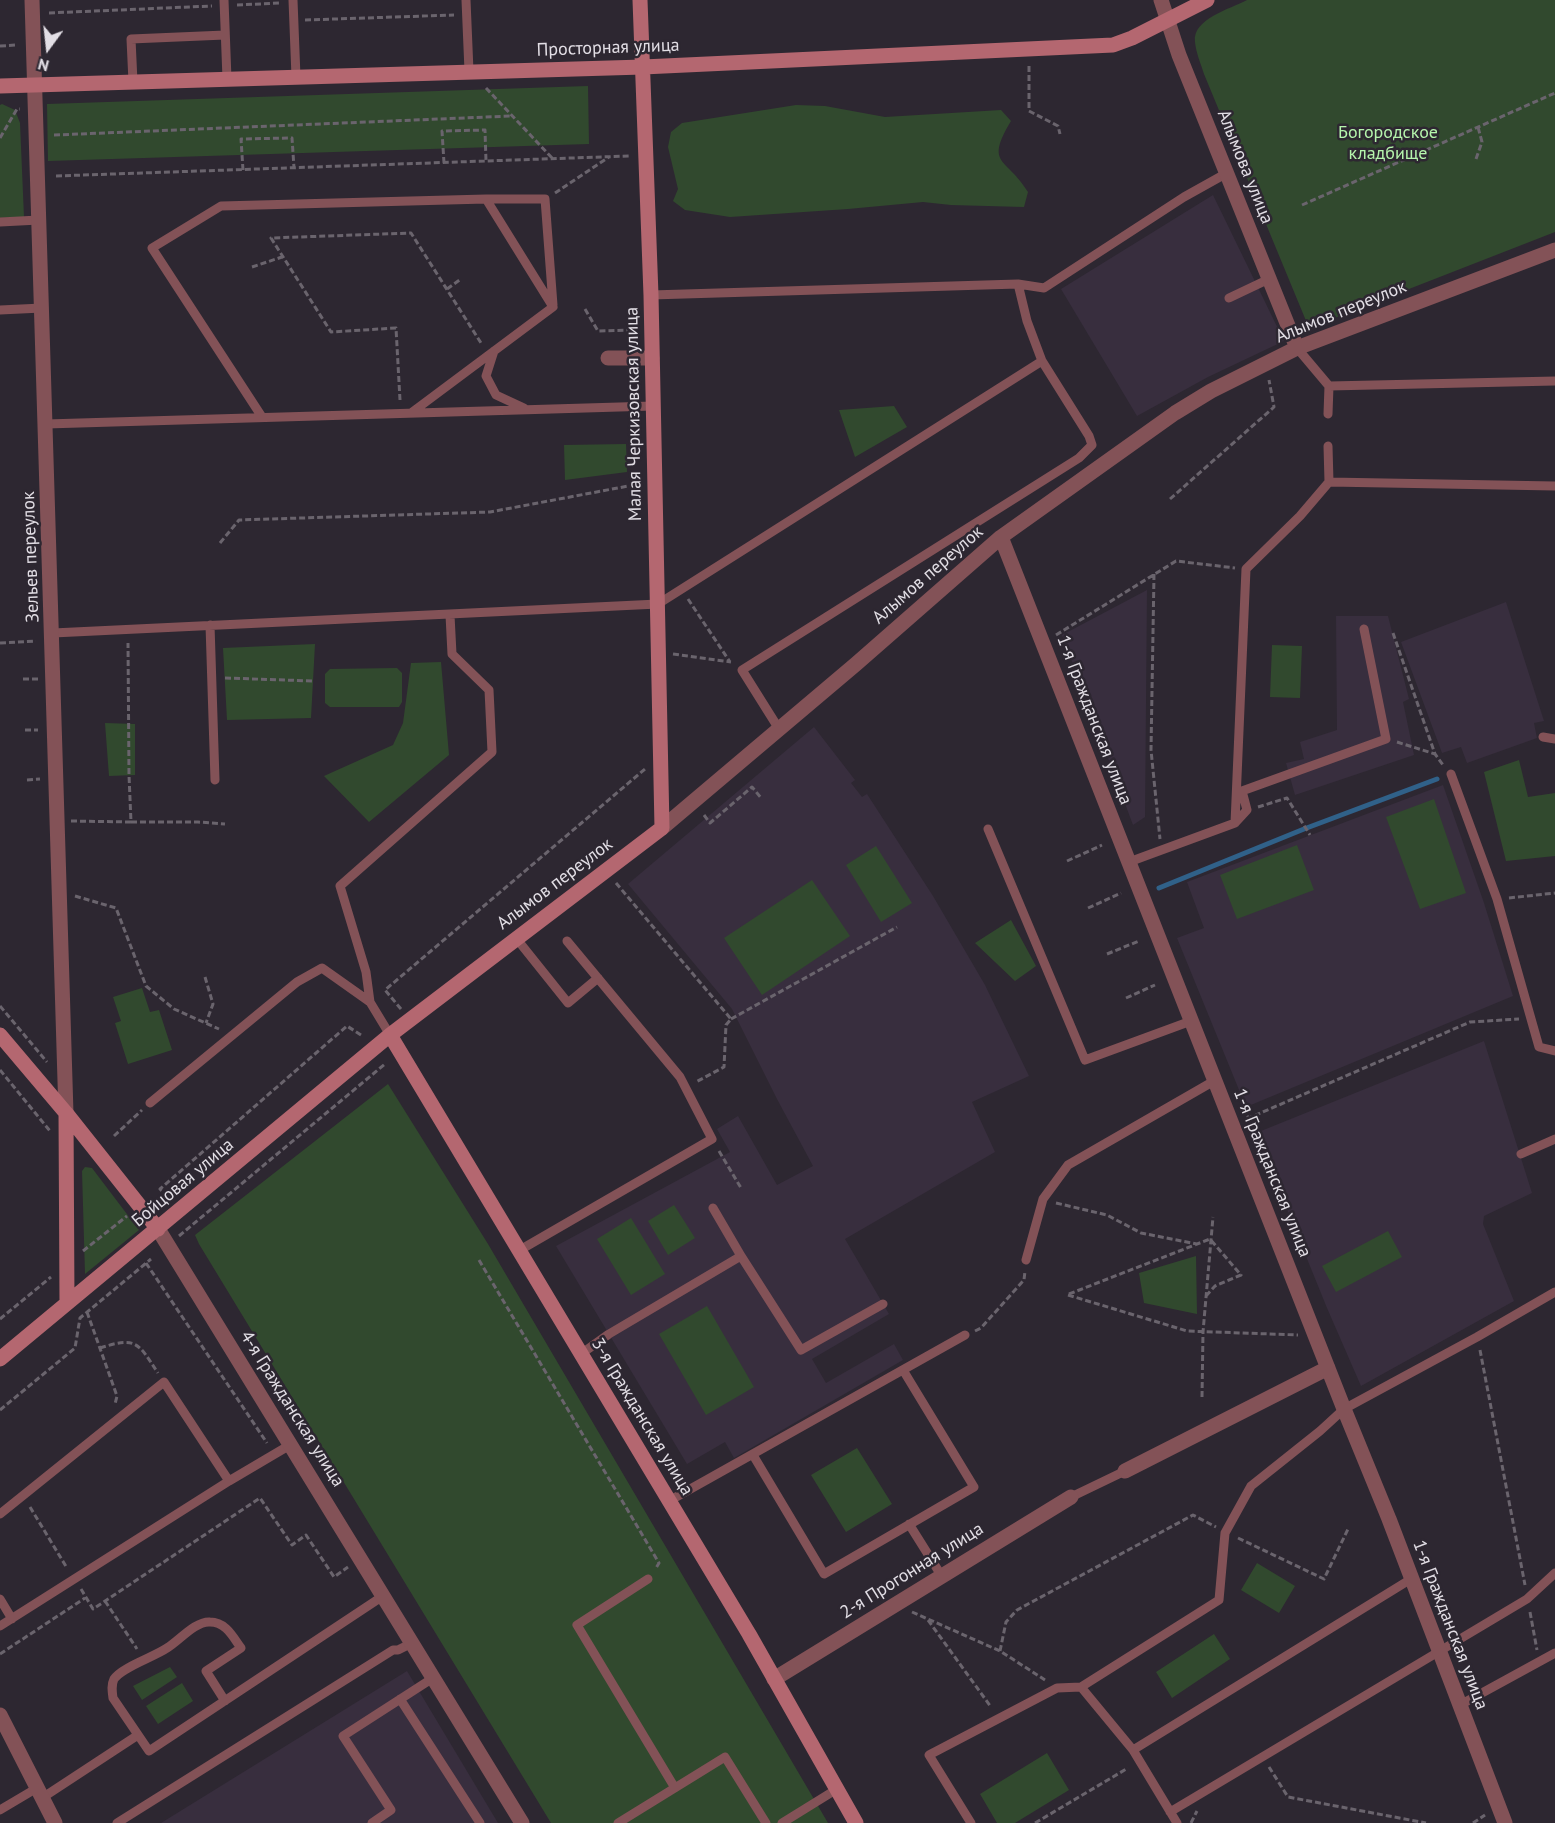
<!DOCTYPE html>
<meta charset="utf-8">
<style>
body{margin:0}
#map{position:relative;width:1555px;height:1823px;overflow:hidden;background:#2d2731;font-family:"PT Sans",sans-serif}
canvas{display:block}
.north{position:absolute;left:18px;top:18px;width:60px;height:60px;-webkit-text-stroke:4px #2d2731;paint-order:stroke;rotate:195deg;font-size:16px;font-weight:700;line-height:24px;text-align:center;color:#e2dee5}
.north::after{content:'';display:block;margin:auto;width:21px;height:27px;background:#e2dee5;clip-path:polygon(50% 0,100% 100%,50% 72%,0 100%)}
</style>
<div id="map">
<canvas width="1555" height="1823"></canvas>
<div class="north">N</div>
</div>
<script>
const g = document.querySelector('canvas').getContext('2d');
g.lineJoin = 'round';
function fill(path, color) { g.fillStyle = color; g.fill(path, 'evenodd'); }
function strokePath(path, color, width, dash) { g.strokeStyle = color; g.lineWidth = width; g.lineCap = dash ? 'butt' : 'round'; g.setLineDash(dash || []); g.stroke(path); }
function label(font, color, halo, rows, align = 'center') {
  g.font = font + ' "PT Sans",sans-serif'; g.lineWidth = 5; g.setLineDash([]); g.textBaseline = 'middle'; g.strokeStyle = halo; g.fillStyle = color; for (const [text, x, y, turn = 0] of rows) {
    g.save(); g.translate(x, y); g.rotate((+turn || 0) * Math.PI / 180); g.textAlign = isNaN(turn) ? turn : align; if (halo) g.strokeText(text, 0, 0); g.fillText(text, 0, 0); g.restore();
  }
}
fill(new Path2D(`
 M 1213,195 L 1284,341 L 1208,377 L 1137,416 L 1061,289 Z
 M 1147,590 L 1145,817 L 1133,825 L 1062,635 Z
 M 1506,602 L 1544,721 L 1534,723 L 1537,738 L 1467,763 L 1461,747 L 1442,753 L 1401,642 Z
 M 1336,616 L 1388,616 L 1409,699 L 1403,702 L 1414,755 L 1295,795 L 1286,763 L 1304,759 L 1300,742 L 1337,730 Z
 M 814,727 L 855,780 L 851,783 L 862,797 L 867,794 L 933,896 L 985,985 L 1029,1076 L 972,1102 L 995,1152 L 845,1239 L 889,1314 L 812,1359 L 826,1383 L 894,1344 L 903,1360 L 734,1458 L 725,1442 L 687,1464 L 556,1246 L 730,1152 L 717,1129 L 738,1116 L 777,1185 L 813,1166 L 777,1099 L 732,1009 L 628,884 Z
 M 1443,785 L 1484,903 L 1513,996 L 1246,1107 L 1177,938 L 1204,928 L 1187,882 Z
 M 1484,1041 L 1532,1193 L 1484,1216 L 1483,1224 L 1514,1301 L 1361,1386 L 1327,1308 L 1256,1133 Z
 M 407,1671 L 498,1823 L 161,1823 Z`), '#382e3e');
fill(new Path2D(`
 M 1247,0 L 1555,0 L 1555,232 L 1309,328 L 1204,74 C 1201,64 1196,53 1195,42 C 1192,19 1230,9 1247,0 Z
 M 588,86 L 589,144 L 48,161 L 47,104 Z
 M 2,104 L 15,110 L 20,123 L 24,217 L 0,218 L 0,105 Z
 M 796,105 L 825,106 L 885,117 L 1001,110 L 1011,121 C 984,166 1007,157 1028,192 L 1024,207 L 951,205 L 923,202 L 848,209 L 730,217 L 685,210 L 673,201 L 678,189 L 668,147 L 671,132 L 682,123 Z
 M 894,406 L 907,427 L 855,457 L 839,410 Z
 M 626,444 L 627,472 L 565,480 L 564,445 Z
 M 315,644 L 311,718 L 227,720 L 223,648 Z
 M 1272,645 L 1302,646 L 1300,698 L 1270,697 Z
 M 441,662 L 449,755 L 369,822 L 324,776 L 393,745 L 403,723 L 411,663 Z
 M 397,668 L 402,673 L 402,702 L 399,707 L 330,707 L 325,703 L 325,674 L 330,669 Z
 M 105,723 L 135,724 L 135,775 L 109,776 Z
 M 1519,760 L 1528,797 L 1555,793 L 1555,856 L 1506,861 L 1484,772 Z
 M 1434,799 L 1466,893 L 1420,909 L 1386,817 Z
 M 1297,845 L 1314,890 L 1237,919 L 1220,875 Z
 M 876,846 L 912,903 L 881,922 L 846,865 Z
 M 812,880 L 850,936 L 762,995 L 724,938 Z
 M 1011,920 L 1036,966 L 1015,981 L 975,943 Z
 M 142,988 L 150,1012 L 159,1010 L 172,1050 L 128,1064 L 115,1023 L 121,1021 L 113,997 Z
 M 388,1084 L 488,1244 L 828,1823 L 551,1823 L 199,1244 L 195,1235 Z
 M 85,1167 L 92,1168 L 139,1230 L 85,1274 L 82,1171 Z
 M 674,1205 L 695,1238 L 668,1255 L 648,1221 Z
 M 631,1218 L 665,1274 L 631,1295 L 597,1239 Z
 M 1388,1231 L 1402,1257 L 1336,1292 L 1322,1266 Z
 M 1196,1256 L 1197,1314 L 1144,1303 L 1139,1273 Z
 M 707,1306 L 754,1387 L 706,1415 L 659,1334 Z
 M 857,1448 L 892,1504 L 846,1532 L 811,1475 Z
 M 1257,1563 L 1295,1586 L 1279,1613 L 1241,1590 Z
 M 1214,1634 L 1230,1659 L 1172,1698 L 1156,1672 Z
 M 170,1667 L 177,1677 L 142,1700 L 133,1686 Z
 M 182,1683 L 193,1701 L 158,1724 L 146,1706 Z
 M 1047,1753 L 1069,1790 L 1015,1823 L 997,1823 L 980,1794 Z`), '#31492e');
strokePath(new Path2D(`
 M 1159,888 L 1304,829 L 1437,779`), '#306189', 5);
strokePath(new Path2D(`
 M 237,5 L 281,3
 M 49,13 L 212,6
 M 305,20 L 454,15
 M 0,46 L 17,45
 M 1029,66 L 1029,111 L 1058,126 L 1060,134
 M 486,88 L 553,159
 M 54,135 L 512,116
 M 0,138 L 17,109 L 20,109
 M 1476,159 L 1482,142 L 1478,127
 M 444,163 L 442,131 L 485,130 L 486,161
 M 243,170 L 241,139 L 292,138 L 294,168
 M 56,176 L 629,156
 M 555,193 L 609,157
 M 1302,205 L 1555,93
 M 252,267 L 282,257
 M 447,289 L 461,279
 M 585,309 L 598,331 L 636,330
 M 400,400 L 396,328 L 331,332 L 271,238 L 411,233 L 481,343
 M 1170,499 L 1274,407 L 1269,380
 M 220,543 L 239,520 L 490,512 L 639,484
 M 1154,574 L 1151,750 L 1160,839
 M 688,599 L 730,662
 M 1393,633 L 1435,754 L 1443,765
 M 1056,635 L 1176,561 L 1235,568
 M 0,643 L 36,641
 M 673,654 L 731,662
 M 225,678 L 313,681
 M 23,679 L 39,679
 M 25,730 L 38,730
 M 1397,742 L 1435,754
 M 27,780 L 40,779
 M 1258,807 L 1287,798 L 1310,835
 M 704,815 L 710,823 L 752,787 L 762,799
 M 71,821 L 131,822 L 129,775 L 128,643
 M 131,822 L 198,822 L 225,824
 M 1067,861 L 1102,845
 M 616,883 L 731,1019 L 726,1025 L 724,1067 L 696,1082
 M 75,896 L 116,908 L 146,986 L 174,1009 L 219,1029
 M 1509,898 L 1555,893
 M 1088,908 L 1121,893
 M 1107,954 L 1139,941
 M 205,977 L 213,1004 L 206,1023
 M 1126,998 L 1155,985
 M 0,1006 L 47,1062
 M 401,1009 L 385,990 L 645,769
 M 731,1019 L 897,927
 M 0,1070 L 50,1131
 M 1247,1116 L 1249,1118 L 1470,1022 L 1519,1019
 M 114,1136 L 142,1110
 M 719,1151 L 741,1188
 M 168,1197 L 160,1189 L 347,1026 L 361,1035
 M 1056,1203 L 1107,1215 L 1141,1233 L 1197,1244
 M 179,1236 L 385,1064
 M 83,1251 L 127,1216
 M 479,1260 L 659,1563 L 656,1568
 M 146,1263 L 267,1443
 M 1069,1294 L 1210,1239
 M 1068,1295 L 1187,1331 L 1298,1335
 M 1206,1296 L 1215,1286 L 1241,1275 L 1210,1239
 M 87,1312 L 117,1396 L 115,1404
 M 0,1319 L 51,1277
 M 975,1331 L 981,1328 L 1024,1280 L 1025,1271
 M 100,1348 C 137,1336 138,1343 158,1373
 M 1480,1350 L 1525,1585
 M 1202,1397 L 1203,1332 L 1213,1217
 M 0,1410 L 75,1348 L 80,1318 L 151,1259
 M 30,1507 L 67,1568
 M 1238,1538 L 1324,1579 L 1349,1527
 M 81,1589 L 93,1609 L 260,1498 L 292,1545 L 306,1535 L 334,1577 L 348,1567
 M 105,1601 L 137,1649
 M 912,1612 L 1000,1651 L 1045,1680
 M 1530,1612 L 1537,1650
 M 928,1620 L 991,1707
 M 1000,1651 L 1006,1622 L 1017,1610 L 1193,1515 L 1216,1527
 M 0,1654 L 85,1598
 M 1269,1767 L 1288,1797 L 1426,1823
 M 1035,1823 L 1128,1768
 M 1191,1823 L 1197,1811
 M 1473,1823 L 1485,1815`), '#6a646d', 3, [6, 3]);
strokePath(new Path2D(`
 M 224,0 L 227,79
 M 293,0 L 296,77
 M 466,0 L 469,71
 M 133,82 L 131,39 L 225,35
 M 486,199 L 545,199 L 553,305
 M 0,222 L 39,220
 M 651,295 L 1018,284 L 1044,288 L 1184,197 L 1227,173
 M 1229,298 L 1269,279
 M 0,310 L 42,308
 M 1297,348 L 1329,386 L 1555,381
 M 494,351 L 486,376 L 496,395 L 524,408
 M 1328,414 L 1329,386
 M 262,417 L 152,248 L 221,206 L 486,199 L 553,307 L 411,413
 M 46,424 L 653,406
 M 1328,446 L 1329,482
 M 210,625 L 215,780
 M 53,633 L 658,604 L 1042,361
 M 779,729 L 742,670 L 1079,458 L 1092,445 L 1089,436 L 1042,361 L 1027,321 L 1018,284
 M 1543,737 L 1555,739
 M 1451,774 L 1497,899 L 1539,1047 L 1555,1051
 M 1235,823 L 1247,810 L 1242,791 L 1386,739 L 1364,629
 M 988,829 L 1085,1060 L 1191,1021
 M 1129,862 L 1235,823 L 1246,569 L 1300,516 L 1329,482 L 1555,486
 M 516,938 L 568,1003 L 598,978
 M 390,1035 L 370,1002 L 366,972 L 340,886 L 492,752 L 489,690 L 452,654 L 450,615
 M 150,1103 L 297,982 L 322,968 L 370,1002
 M 1521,1154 L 1555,1139
 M 520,1250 L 712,1139 L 680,1077 L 567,941
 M 741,1256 L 801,1350 L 883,1304
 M 1026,1260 L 1043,1199 L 1068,1165 L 1214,1081
 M 581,1354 L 609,1334 L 741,1256 L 713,1208
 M 753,1455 L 824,1574 L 974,1487 L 903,1370
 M 1071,1497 L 1125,1471
 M 669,1501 L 965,1335
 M 0,1514 L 164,1382 L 229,1481
 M 909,1524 L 941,1575
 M 648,1579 L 577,1625 L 675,1788
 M 0,1599 L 12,1619
 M 0,1626 L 229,1481 L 290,1445
 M 400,1699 L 480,1823
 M 225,1701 L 206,1671 L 241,1648 C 233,1637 226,1622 210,1622 C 195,1621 179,1641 167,1648 C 154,1657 122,1667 114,1679 C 111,1685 112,1691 113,1698 L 149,1751 L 383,1596
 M 1460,1705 L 1555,1653
 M 1133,1750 L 1411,1579
 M 42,1798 L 138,1735
 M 0,1810 L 37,1788
 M 1170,1812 L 1527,1599 L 1555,1573
 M 117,1823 L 393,1650 L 398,1650 L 412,1643
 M 372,1823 L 391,1810 L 343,1736 L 433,1678
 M 618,1823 L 725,1757 L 766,1823
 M 782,1823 L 837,1789
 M 971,1823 L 929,1755 L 1057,1688 L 1081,1687
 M 1177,1823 L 1133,1750 L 1081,1687 L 1219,1600 L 1225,1533 L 1251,1486 L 1320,1431 L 1344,1409 L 1477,1337 L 1555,1292`), '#835257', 9);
strokePath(new Path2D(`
 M 32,0 L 66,1113
 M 1161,0 L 1179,55 L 1297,348
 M 608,358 L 652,358
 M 1001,537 L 1344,1409 L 1389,1519 L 1505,1823
 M 662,828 L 856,664 L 1001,537 L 1175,413 L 1211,391 L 1297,348 L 1555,250
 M 158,1229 L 522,1823
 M 1125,1471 L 1328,1368
 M 774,1679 L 1071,1497
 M 0,1715 L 55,1823`), '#835257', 15);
strokePath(new Path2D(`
 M 0,86 L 643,67 L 1113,45 L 1132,38 L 1207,0
 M 0,1035 L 66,1113 L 158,1229
 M 390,1035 L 749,1634 L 856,1823
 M 66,1113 L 67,1303
 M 0,1359 L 390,1035 L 662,828 L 651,295 L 640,0`), '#b46770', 15);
label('18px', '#e2dee5', '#2d2731', [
 ["Просторная улица",608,48,-2],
 ["Алымова улица",1245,167,68],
 ["Алымов переулок",1341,312,-22],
 ["Малая Черкизовская улица",634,414,-91],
 ["Зельев переулок",31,557,-92],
 ["Алымов переулок",928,575,-41],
 ["1-я Гражданская улица",1094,720,69],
 ["Алымов переулок",555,884,-37],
 ["1-я Гражданская улица",1272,1173,68],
 ["Бойцовая улица",183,1183,-40],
 ["4-я Гражданская улица",292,1409,58],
 ["3-я Гражданская улица",642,1417,59],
 ["2-я Прогонная улица",912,1571,-32],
 ["1-я Гражданская улица",1450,1625,69]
]);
label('18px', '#b5f4ac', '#2d2731', [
 ["Богородское",1388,133],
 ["кладбище",1388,154]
]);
</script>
